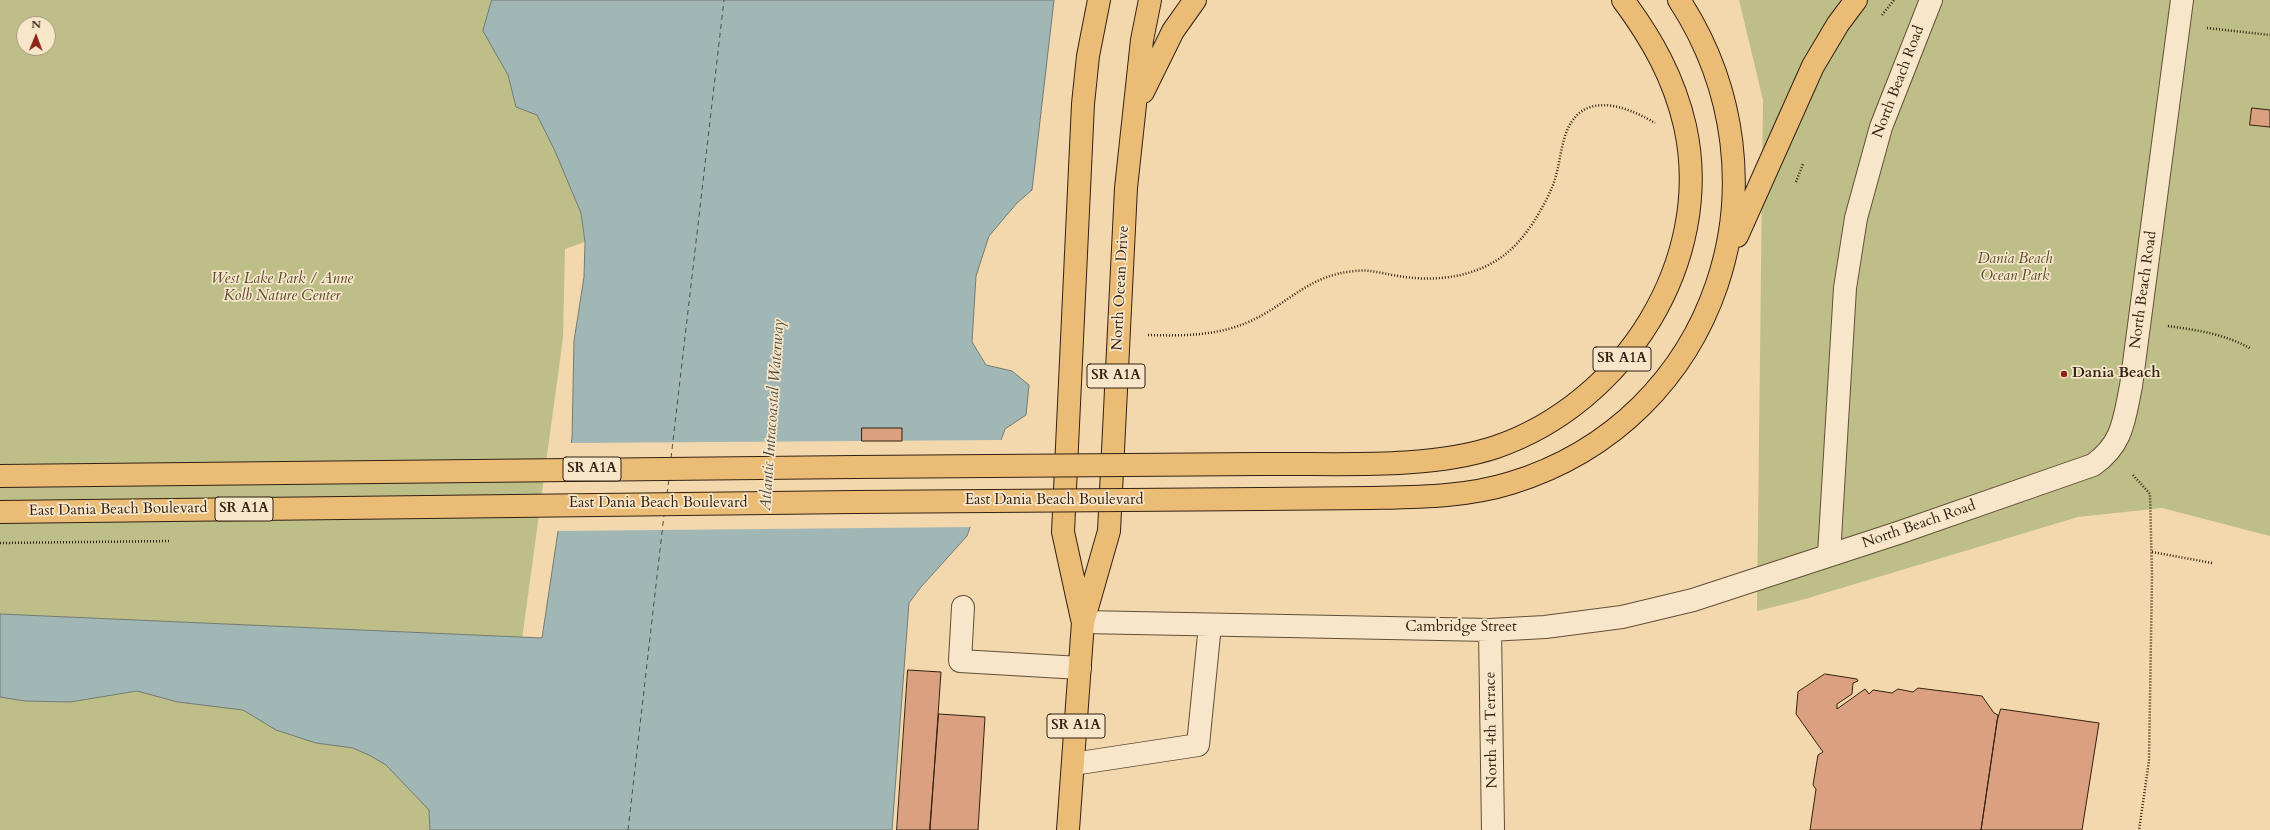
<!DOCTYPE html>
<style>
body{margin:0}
#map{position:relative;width:2270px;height:830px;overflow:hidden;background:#f3d8ad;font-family:Cardo,serif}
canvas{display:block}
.north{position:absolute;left:16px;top:16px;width:40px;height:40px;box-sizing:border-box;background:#f7e6ca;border:1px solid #a99780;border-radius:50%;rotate:1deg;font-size:11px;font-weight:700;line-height:16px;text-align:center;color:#332111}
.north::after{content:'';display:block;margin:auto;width:14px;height:18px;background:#8f2418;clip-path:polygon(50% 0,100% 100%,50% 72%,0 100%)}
</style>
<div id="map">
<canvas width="2270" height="830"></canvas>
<div class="north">N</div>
</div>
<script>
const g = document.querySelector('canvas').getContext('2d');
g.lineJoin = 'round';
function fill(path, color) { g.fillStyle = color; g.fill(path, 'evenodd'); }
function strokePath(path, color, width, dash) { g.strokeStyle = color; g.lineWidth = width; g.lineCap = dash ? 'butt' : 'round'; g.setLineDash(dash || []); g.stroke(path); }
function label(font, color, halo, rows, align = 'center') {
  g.font = font + ' Cardo,serif'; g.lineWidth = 3.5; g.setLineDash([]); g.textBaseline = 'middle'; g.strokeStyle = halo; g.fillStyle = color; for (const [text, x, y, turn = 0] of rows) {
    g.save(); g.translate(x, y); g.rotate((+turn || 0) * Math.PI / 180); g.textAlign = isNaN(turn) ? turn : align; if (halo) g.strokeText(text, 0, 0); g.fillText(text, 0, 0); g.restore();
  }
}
fill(new Path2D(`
 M 0,0 L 570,0 L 567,179 L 581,213 L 585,242 L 565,249 L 563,338 L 512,713 L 476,830 L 0,830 ZM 24,24 L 48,24 L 48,48 L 24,48 Z
 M 1739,0 L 2270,0 L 2270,536 L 2162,508 L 2078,517 L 1805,599 L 1757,611 L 1763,100 Z`), '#bebe88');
const water = new Path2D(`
 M 492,0 L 1054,0 L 1032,190 L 1017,203 L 989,236 L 976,276 L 972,342 L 986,365 L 1012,371 L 1029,385 L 1026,415 L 1005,429 L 967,536 L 921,587 L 909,603 L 892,830 L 430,830 L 429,810 L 386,765 L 371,756 L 353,748 L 316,743 L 276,730 L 243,710 L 178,702 L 137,691 L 70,702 L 25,701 L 0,697 L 0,614 L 542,638 L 572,438 L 574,341 L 584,277 L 585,242 L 581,213 L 555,151 L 537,115 L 516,107 L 508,75 L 483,31 Z`);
fill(water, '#a0b7b5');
strokePath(water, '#747b73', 1);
fill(new Path2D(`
 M 1003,440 L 972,527 L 556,531 L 569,443 Z`), '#f3d8ad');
strokePath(new Path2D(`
 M 671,458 L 724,0
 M 667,494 L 669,479
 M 628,830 L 664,515`), '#544e42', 1, [5, 4]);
const building = new Path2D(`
 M 2252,108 L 2270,110 L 2270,127 L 2250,125 Z
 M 862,428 L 902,428 L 902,441 L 862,441 Z
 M 908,670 L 941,672 L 930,830 L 897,830 Z
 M 1825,674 L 1857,679 L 1858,681 L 1853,683 L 1852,694 L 1837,704 L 1837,709 L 1865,689 L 1869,694 L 1873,690 L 1892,693 L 1898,689 L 1913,692 L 1918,688 L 1982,696 L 1994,713 L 1998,715 L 1981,830 L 1810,830 L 1816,789 L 1813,785 L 1818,755 L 1823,752 L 1796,714 L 1798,692 Z
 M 2001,709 L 2099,723 L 2082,830 L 1981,830 L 1997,721 Z
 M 939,714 L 985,717 L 978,830 L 930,830 Z`);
fill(building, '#daa080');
strokePath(building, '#332111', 1);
const minor = new Path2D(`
 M 1829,555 L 1845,288 L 1856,218 L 1881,127 L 1931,0
 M 963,607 L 960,661 L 1080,668
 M 1083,622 L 1490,630 L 1545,627 L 1622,617 L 1693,600 L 1898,533 L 2093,465 C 2123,444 2124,420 2131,386 L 2182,0
 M 1490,630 L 1493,830
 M 1073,764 L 1198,745 L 1210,625`);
const major = new Path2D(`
 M 1143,92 L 1173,31 L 1195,0
 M 1737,236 L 1813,66 L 1838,24 L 1856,0
 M 1261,464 C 1335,463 1427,470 1496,447 C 1624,403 1715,261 1685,126 C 1674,78 1652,39 1623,0
 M 0,476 L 855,467
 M 1261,499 C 1298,499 1335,498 1372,498 C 1419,497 1466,497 1511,483 C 1719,419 1796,179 1679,0
 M 0,512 L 855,502
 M 1082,619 L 1063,532 L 1083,104 L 1088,56 L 1099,0
 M 1068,830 L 1083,622 L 1109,531 L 1126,188 L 1142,40 L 1150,0`);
strokePath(minor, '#634f38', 24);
strokePath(major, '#332111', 24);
strokePath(new Path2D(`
 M 1882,15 L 1894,0
 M 2207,28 L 2270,35
 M 1796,182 L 1803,164
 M 2168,326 C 2196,330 2226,334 2251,349
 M 1148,335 C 1181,336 1215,336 1246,323 C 1287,306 1307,275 1355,271 C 1370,269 1384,274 1398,276 C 1434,282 1473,278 1503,256 C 1525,240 1543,209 1553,185 C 1559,169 1560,152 1565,136 C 1580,90 1623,104 1655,123
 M 2133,475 L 2150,494 L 2152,576 L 2149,761 L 2139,830
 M 0,543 L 171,541
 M 2152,552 L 2212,563`), '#332111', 2.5, [1, 2]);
strokePath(minor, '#f7e6ca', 22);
strokePath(major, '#eabc76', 22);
const majorBridge = new Path2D(`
 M 855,467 L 1261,464
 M 855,502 L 1261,499`);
strokePath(majorBridge, '#332111', 24, []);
strokePath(majorBridge, '#eabc76', 22);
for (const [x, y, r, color] of [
 [2064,374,4,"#8f2418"]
]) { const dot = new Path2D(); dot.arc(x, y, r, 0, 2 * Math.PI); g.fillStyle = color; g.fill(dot); strokePath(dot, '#f7e6ca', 1.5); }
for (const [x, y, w] of [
 [1622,359,58],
 [1116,376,58],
 [592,469,58],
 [244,509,58],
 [1076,726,58]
]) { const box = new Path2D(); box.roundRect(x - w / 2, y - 12, w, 24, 3); g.fillStyle = '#f7e6ca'; g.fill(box); strokePath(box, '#332111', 1); }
label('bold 14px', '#332111', null, [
 ["SR A1A",1622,359],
 ["SR A1A",1116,376],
 ["SR A1A",592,469],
 ["SR A1A",244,509],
 ["SR A1A",1076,726]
]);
label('15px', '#332111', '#f7e6ca', [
 ["North Beach Road",1899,82,-69],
 ["North Ocean Drive",1121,288,-87],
 ["North Beach Road",2144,290,-82],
 ["East Dania Beach Boulevard",1054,501],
 ["East Dania Beach Boulevard",658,504],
 ["East Dania Beach Boulevard",118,510,-1],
 ["North Beach Road",1919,525,-19],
 ["Cambridge Street",1461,628],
 ["North 4th Terrace",1492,730,-91]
]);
label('italic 15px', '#56482f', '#f7e6ca', [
 ["Dania Beach",2015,260],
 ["Ocean Park",2015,277],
 ["West Lake Park / Anne",282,280],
 ["Kolb Nature Center",282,297]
]);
label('bold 15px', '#332111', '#f7e6ca', [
 ["Dania Beach",2072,374]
], 'left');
label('italic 16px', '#544e42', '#f7e6ca', [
 ["Atlantic Intracoastal Waterway",773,415,-86]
]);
</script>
